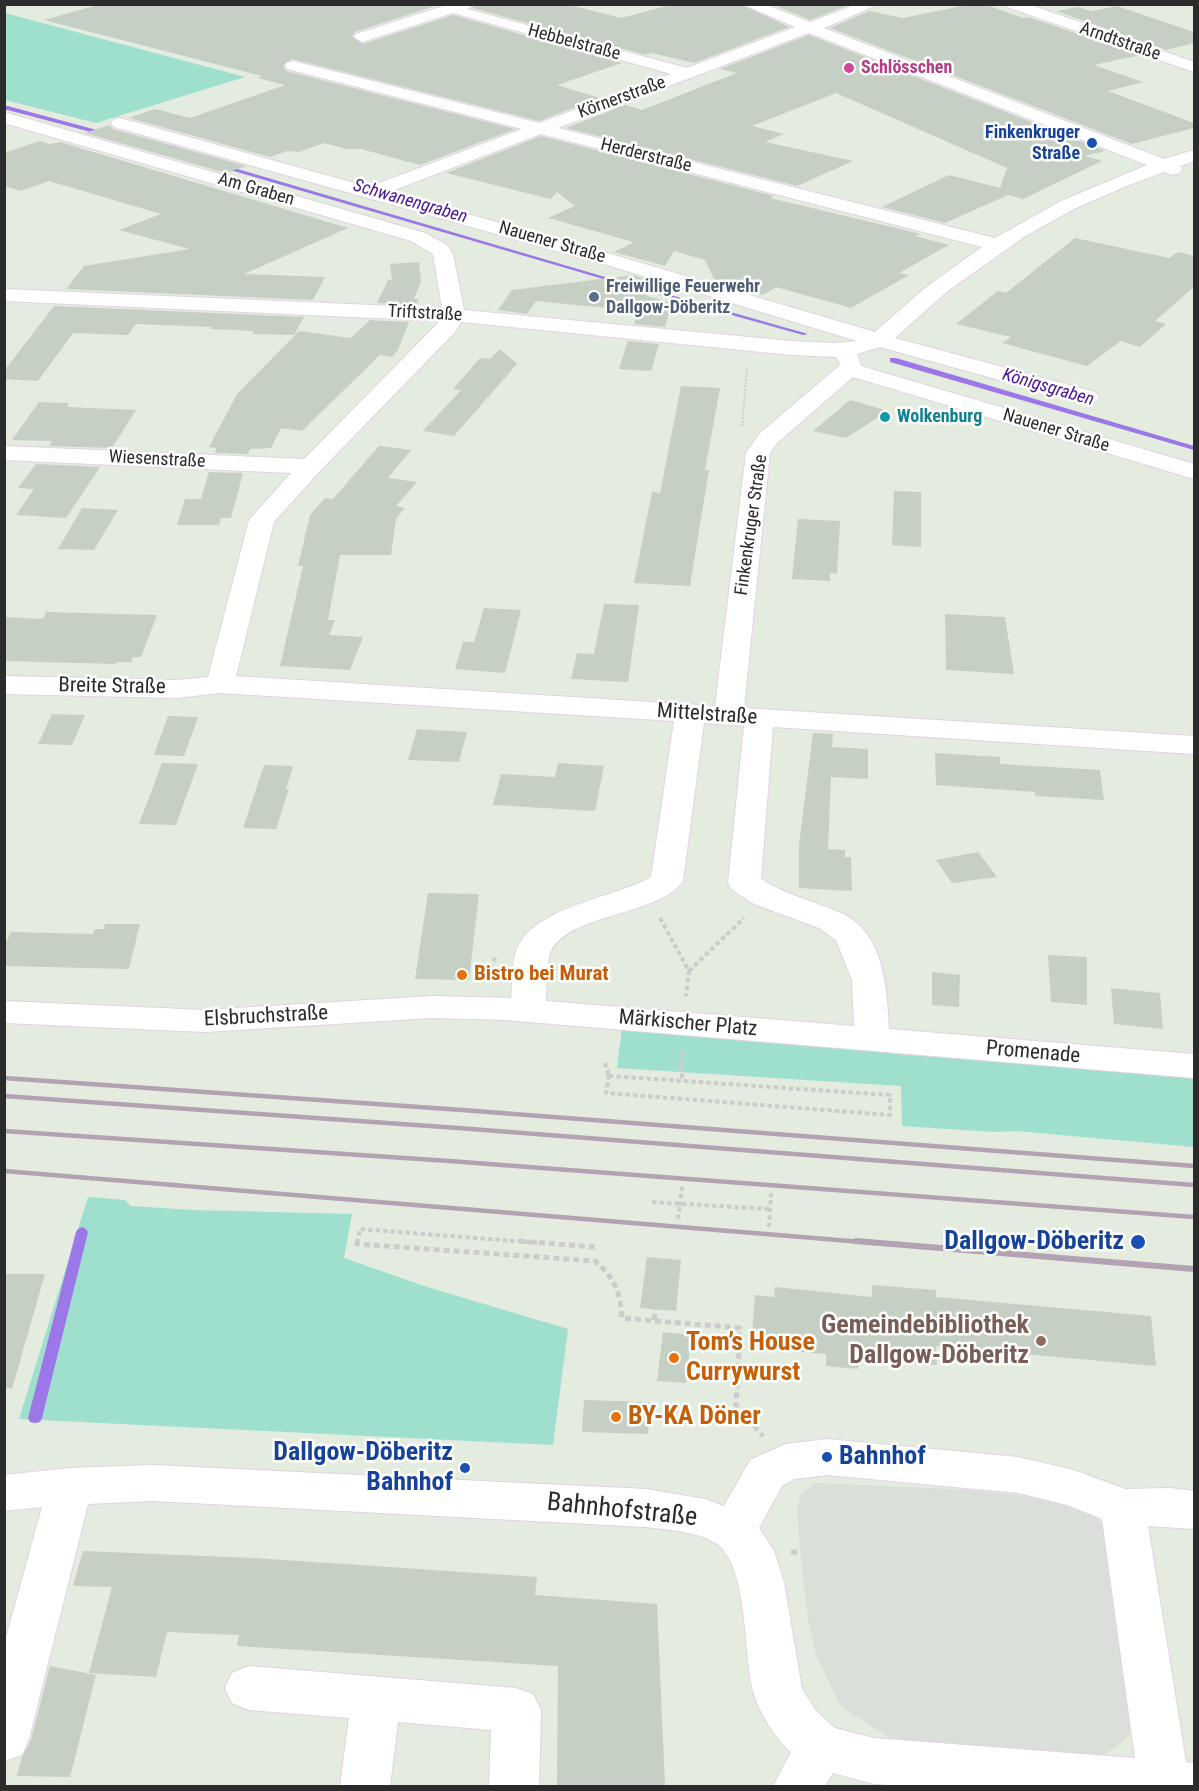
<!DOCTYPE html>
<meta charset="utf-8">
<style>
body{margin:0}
#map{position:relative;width:1199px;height:1791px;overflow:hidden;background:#e3ecde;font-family:"Roboto Condensed",sans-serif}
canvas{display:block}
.frame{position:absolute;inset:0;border:6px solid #2b2b2b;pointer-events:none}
</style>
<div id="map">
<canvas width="1199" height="1791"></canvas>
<div class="frame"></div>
</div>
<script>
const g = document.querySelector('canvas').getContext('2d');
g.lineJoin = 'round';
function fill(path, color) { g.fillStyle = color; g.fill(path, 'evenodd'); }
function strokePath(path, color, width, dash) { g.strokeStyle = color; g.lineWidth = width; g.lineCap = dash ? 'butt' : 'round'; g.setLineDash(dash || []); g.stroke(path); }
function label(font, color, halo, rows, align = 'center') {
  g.font = font + ' "Roboto Condensed",sans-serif'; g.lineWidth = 5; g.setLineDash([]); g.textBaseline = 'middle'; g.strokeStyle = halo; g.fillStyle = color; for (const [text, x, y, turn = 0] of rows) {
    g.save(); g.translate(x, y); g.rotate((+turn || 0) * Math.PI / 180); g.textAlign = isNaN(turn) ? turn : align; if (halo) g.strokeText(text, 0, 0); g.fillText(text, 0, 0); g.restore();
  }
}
fill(new Path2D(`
 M 5,13 L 245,77 L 96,123 L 5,100 Z
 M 622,1027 L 898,1054 L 1194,1077 L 1194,1147 L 1016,1131 L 995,1132 L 902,1126 L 901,1086 L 617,1068 Z
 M 88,1197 L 125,1200 L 131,1206 L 192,1210 L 352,1214 L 344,1258 L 424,1286 L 568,1329 L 553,1445 L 19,1419 Z`), '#9edfcd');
fill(new Path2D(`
 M 817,1483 L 970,1490 L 1063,1500 L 1087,1508 L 1099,1520 L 1109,1534 L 1130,1716 L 1130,1734 L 1119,1745 L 1103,1755 L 1083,1757 L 918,1743 L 890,1738 L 841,1707 L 816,1655 L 808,1619 L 802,1571 L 797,1510 L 801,1493 Z`), '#dae0d9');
fill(new Path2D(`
 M 4,105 L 108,133 L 109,134 L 106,136 L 4,109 Z
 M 220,165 L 224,165 L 622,282 L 617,283 L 220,167 Z
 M 635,286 L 639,286 L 808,334 L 803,335 L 635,288 Z
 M 890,358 L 896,358 L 1194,446 L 1194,450 L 890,362 Z
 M 82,1227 L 86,1229 L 88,1232 L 42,1418 L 40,1422 L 35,1423 L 30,1422 L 28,1418 L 76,1232 L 78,1229 Z`), '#9c77e8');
fill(new Path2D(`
 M 101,4 L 441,4 L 355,32 L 352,37 L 363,44 L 453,15 L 622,63 L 557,85 L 600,98 L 539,121 L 292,59 L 283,65 L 286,71 L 515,129 L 420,165 L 361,149 L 347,149 L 324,143 L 299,152 L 287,151 L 270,157 L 129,118 L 155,109 L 190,118 L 285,85 L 258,78 L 262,76 L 44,20 Z
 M 476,4 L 566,4 L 621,18 L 674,4 L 740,4 L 789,27 L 694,63 L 652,53 L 646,55 L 472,8 Z
 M 771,4 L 839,4 L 846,6 L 810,20 Z
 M 971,4 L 984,4 L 1023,18 L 1028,17 L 1140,55 L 1094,65 L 1143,82 L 1108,91 L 1194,123 L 1194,128 L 1132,144 L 830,28 L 869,11 L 903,18 Z
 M 1117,6 L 1194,32 L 1194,43 L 1166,50 L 1056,11 L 1078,7 L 1092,11 Z
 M 809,35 L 1105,151 L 1085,156 L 1102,161 L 1023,199 L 1008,195 L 945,223 L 882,207 L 949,175 L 1000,188 L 1007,168 L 836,93 L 752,126 L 784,134 L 765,142 L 853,161 L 797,186 L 566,128 L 625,105 L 642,110 L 737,73 L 720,69 Z
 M 109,125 L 113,129 L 246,166 L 226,173 L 85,133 Z
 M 541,136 L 774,196 L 770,198 L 921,234 L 915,236 L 949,245 L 899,273 L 909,275 L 851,308 L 776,287 L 763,295 L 716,283 L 705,260 L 674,251 L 665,266 L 614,252 L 634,242 L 548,218 L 575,206 L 557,192 L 551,199 L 446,173 Z
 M 40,141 L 50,144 L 60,142 L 348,228 L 244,274 L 325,277 L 313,300 L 66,289 L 84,266 L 189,249 L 119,230 L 161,214 L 49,181 L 21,191 L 4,186 L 4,153 Z
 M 1075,238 L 1169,258 L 1178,252 L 1194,256 L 1194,287 L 1155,321 L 1166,324 L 1140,347 L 1121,341 L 1087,366 L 1002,343 L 1011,337 L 956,324 L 998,291 L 1006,293 Z
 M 419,262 L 421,281 L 414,299 L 419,299 L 416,305 L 377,303 L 388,280 L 392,280 L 390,264 Z
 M 633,275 L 655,282 L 647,296 L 672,303 L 665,327 L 634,324 L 639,309 L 638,311 L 536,301 L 527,314 L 498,310 L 512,290 Z
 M 54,306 L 304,317 L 294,335 L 252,334 L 254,331 L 210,329 L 212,327 L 136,324 L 128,335 L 73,333 L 38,381 L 4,379 L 4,371 Z
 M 370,320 L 409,322 L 398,350 L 392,357 L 380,355 L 302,431 L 281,428 L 271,448 L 250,449 L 248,454 L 215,453 L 216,448 L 209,447 L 237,394 L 299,331 L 351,338 Z
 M 628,341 L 659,344 L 651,371 L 619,369 Z
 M 500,349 L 517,364 L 454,436 L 423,431 L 461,390 L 453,389 L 480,358 L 490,359 Z
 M 681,386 L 720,388 L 705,470 L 709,470 L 690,586 L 634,583 L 652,492 L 660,493 Z
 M 850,400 L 888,411 L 846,438 L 813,431 Z
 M 39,402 L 69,403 L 67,407 L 136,410 L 112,448 L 49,446 L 52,441 L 12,440 Z
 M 379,446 L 411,450 L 388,478 L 417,482 L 396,506 L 405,508 L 396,519 L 391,555 L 340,555 L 328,620 L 335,620 L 329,635 L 363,637 L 350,670 L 280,666 L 303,566 L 298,566 L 310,515 L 325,498 L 333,499 Z
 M 36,464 L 100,467 L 66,518 L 16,515 L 34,489 L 18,488 Z
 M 209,472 L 243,473 L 231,518 L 221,518 L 219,525 L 177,525 L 185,499 L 201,499 Z
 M 894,491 L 921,492 L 921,547 L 892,545 Z
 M 82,508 L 118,510 L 94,550 L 58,549 Z
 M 798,519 L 840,521 L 837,574 L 830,573 L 830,581 L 792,579 Z
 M 604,604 L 639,605 L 628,682 L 571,679 L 577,653 L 594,654 Z
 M 484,608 L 521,610 L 505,673 L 455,669 L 463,642 L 474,642 Z
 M 46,612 L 157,615 L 141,657 L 133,657 L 131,662 L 117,662 L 116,664 L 4,661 L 4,617 L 43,619 Z
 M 945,614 L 1005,617 L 1014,674 L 946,670 Z
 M 52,714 L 85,715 L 72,745 L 38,744 Z
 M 168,716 L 198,717 L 184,756 L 154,755 Z
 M 417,729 L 467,732 L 459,762 L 408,760 Z
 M 813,733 L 833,734 L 832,747 L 868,749 L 868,779 L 831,777 L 828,849 L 845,850 L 845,857 L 851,857 L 852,891 L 799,888 L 799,845 Z
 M 935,753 L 1000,757 L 1000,764 L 1100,770 L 1104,800 L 1035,796 L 1035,792 L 936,785 Z
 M 162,763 L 198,764 L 176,825 L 139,824 Z
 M 558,763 L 604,766 L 595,811 L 493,805 L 501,774 L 555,777 Z
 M 264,765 L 293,766 L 286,789 L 289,789 L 276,829 L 243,828 Z
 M 978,852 L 997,877 L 952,883 L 936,860 Z
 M 428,893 L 479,894 L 469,980 L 415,979 Z
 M 105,924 L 140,924 L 129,969 L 4,966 L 4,947 L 11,932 L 93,934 L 95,929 L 104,929 Z
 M 1048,955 L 1087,957 L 1087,1005 L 1051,1002 Z
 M 932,972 L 960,975 L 959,1007 L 932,1005 Z
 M 1111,988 L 1160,993 L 1163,1029 L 1114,1024 Z
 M 647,1257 L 681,1260 L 676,1311 L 640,1308 Z
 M 4,1274 L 45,1274 L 12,1389 L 4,1387 Z
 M 872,1285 L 936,1290 L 936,1297 L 1151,1316 L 1156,1366 L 936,1346 L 937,1365 L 858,1359 L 858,1369 L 826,1366 L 826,1354 L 751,1348 L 755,1295 L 774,1297 L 775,1287 L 872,1297 Z
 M 663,1332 L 691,1335 L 686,1383 L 657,1381 Z
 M 584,1400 L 649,1402 L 648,1434 L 582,1432 Z
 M 83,1551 L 255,1558 L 537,1577 L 535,1595 L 657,1604 L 665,1786 L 557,1786 L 558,1666 L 237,1646 L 239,1635 L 167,1632 L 156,1677 L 89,1673 L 112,1587 L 73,1586 Z
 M 50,1666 L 96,1675 L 70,1777 L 17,1776 L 22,1757 L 31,1740 Z`), '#c6cfc3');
const minor = new Path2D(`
 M 450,4 L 474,4 L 467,9 L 687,68 L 795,27 L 742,4 L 764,4 L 810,22 L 857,4 L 879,4 L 824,28 L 1164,159 L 1194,150 L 1194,161 L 1180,166 L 1182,169 L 1180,173 L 1173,175 L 1164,172 L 1124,187 L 1074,209 L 1027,235 L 949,290 L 895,338 L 1095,392 L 1099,397 L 1095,402 L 1087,404 L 1079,402 L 880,347 L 857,354 L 861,366 L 1194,464 L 1194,479 L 853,377 L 777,443 L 770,453 L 744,708 L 1194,736 L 1194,754 L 773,727 L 761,879 C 786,895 814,901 841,913 C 884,932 887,988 889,1029 L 1194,1054 L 1194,1078 L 505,1020 L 432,1018 L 205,1032 L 4,1023 L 4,1001 L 205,1010 L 432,996 L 511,998 C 513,984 511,965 516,952 C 530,907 615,898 651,877 L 674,721 L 220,693 L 177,698 L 4,694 L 4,676 L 177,680 L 208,677 L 249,520 L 291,473 L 4,460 L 4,446 L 304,459 L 440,321 L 4,301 L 4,289 L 442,308 L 433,254 L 411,241 L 4,123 L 4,112 L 425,233 L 447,245 L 453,254 L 464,310 L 791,341 L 834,343 L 857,341 L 607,265 L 114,127 L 111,123 L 114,119 L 120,118 L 369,187 L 522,129 L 287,69 L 285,66 L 287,63 L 293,61 L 539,123 L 671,74 L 453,13 L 362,42 L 354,37 L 356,34 ZM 809,33 L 1147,165 L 1061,201 L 995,238 L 558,128 ZM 541,134 L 982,247 L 925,288 L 875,332 L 621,257 L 389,192 ZM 461,322 L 791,355 L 836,357 L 840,363 L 839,366 L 760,433 L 746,453 L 715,706 L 236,676 L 274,522 L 319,472 L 455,332 ZM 704,723 L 744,726 L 728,883 L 732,890 L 754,904 L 819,928 L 836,940 L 852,980 L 854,1026 L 546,1001 C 547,988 546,961 551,951 C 569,913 659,916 683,881 Z
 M 1005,4 L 1028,4 L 1194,62 L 1194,72 L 1007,7 Z
 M 827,1439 L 1018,1457 L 1074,1470 L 1125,1489 L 1170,1488 L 1194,1491 L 1194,1529 L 1148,1526 L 1186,1762 L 1194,1763 L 1194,1786 L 905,1786 L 874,1784 L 833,1773 L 825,1786 L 773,1786 L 791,1752 C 775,1738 760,1714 754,1694 C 743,1657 749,1567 717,1544 C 698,1531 668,1530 646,1527 L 153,1501 L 88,1504 L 29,1739 L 22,1755 L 4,1761 L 4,1645 L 42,1507 L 4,1511 L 4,1475 L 70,1468 L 153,1465 L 646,1489 L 705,1499 L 724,1506 L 750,1460 L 786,1444 ZM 827,1475 L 1018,1493 L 1067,1505 L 1102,1519 L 1135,1758 L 874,1738 L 835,1728 L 816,1711 L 802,1689 L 784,1582 L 774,1551 L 759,1528 L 782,1486 L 794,1479 Z
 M 249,1666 L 516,1688 L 533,1694 L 541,1710 L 539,1786 L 489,1786 L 491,1730 L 398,1722 L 390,1786 L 340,1786 L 349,1718 L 249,1710 L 232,1703 L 225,1688 L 232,1673 Z`);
strokePath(minor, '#e1d3e3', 2);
strokePath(new Path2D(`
 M 742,426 L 747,368`), '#ccc', 2, [2, 1.5]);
strokePath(new Path2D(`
 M 660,918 L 689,971 L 686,996
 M 689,971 L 744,918
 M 484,982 L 496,956
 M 682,1051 L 682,1081
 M 605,1063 L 609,1076
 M 609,1076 L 890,1095 L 890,1115 L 606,1093 Z
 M 652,1202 L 668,1203
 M 667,1203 L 770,1209
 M 678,1204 L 680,1204 L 682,1186
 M 678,1219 L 680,1204
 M 769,1227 L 771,1193
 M 357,1243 L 360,1229 L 539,1243`), '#ccc', 4, [4.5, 3]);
strokePath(new Path2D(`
 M 358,1241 L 357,1244 L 595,1261 C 615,1278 620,1292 622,1318 L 740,1328 L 736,1406 L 763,1436
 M 519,1241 L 595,1247
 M 654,1320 L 661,1260
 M 791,1552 L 801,1553`), '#ccc', 5, [6, 4]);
fill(minor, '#fff');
strokePath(new Path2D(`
 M 4,1078 L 462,1110 L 1194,1166
 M 4,1096 L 458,1128 L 1194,1185
 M 4,1131 L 449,1161 L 1194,1217
 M 4,1171 L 874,1243`), '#b3a1b4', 4.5);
strokePath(new Path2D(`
 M 856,1241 L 1194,1269`), '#b3a1b4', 6);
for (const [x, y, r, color] of [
 [849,68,6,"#d1479c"],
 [1092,143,6,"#1a4fb4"],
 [594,297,6,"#5c6f8a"],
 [885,417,6,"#0f9aa8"],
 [462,975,6,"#e8710a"],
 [1138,1242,8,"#1a4fb4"],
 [1041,1341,6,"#8d6e63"],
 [674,1358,6,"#e8710a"],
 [616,1417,6,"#e8710a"],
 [827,1457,6,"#1a4fb4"],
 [465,1468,6,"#1a4fb4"]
]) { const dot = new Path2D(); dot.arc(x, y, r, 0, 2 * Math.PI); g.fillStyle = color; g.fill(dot); strokePath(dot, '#fff', 2); }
label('18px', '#2b2b2b', '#fff', [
 ["Arndtstraße",1120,42,19],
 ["Hebbelstraße",574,43,15],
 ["Körnerstraße",622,98,-20],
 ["Herderstraße",646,156,14],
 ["Am Graben",256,190,16],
 ["Nauener Straße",552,243,16],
 ["Triftstraße",425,314,3],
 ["Nauener Straße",1056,431,17],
 ["Wiesenstraße",157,460,3],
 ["Finkenkruger Straße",752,525,-82]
]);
label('bold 18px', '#b23c85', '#fff', [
 ["Schlösschen",861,68]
], 'left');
label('bold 18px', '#164399', '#fff', [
 ["Finkenkruger",1080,133],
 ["Straße",1080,154]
], 'right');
label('italic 18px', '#491595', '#fff', [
 ["Schwanengraben",410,202,16],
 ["Königsgraben",1048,388,16]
]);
label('bold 18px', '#4e5e75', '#fff', [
 ["Freiwillige Feuerwehr",606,287],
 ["Dallgow-Döberitz",606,308]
], 'left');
label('bold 18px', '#0d838f', '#fff', [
 ["Wolkenburg",897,417]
], 'left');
label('21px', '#2b2b2b', '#fff', [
 ["Breite Straße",112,687,1],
 ["Mittelstraße",707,715,4],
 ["Elsbruchstraße",266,1017,-3],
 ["Märkischer Platz",688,1024,5],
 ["Promenade",1033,1053,5]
]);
label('bold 21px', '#c56008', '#fff', [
 ["Bistro bei Murat",474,975]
], 'left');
label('bold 26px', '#164399', '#fff', [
 ["Dallgow-Döberitz",1124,1242],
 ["Dallgow-Döberitz",453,1453],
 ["Bahnhof",453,1483],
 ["Bahnhof",839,1457,"left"]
], 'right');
label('bold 26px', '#785e54', '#fff', [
 ["Gemeindebibliothek",1029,1326],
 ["Dallgow-Döberitz",1029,1356]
], 'right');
label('bold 26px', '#c56008', '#fff', [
 ["Tom’s House",686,1343],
 ["Currywurst",686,1373],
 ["BY-KA Döner",628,1417]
], 'left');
label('26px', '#2b2b2b', '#fff', [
 ["Bahnhofstraße",622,1511,6]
]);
</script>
